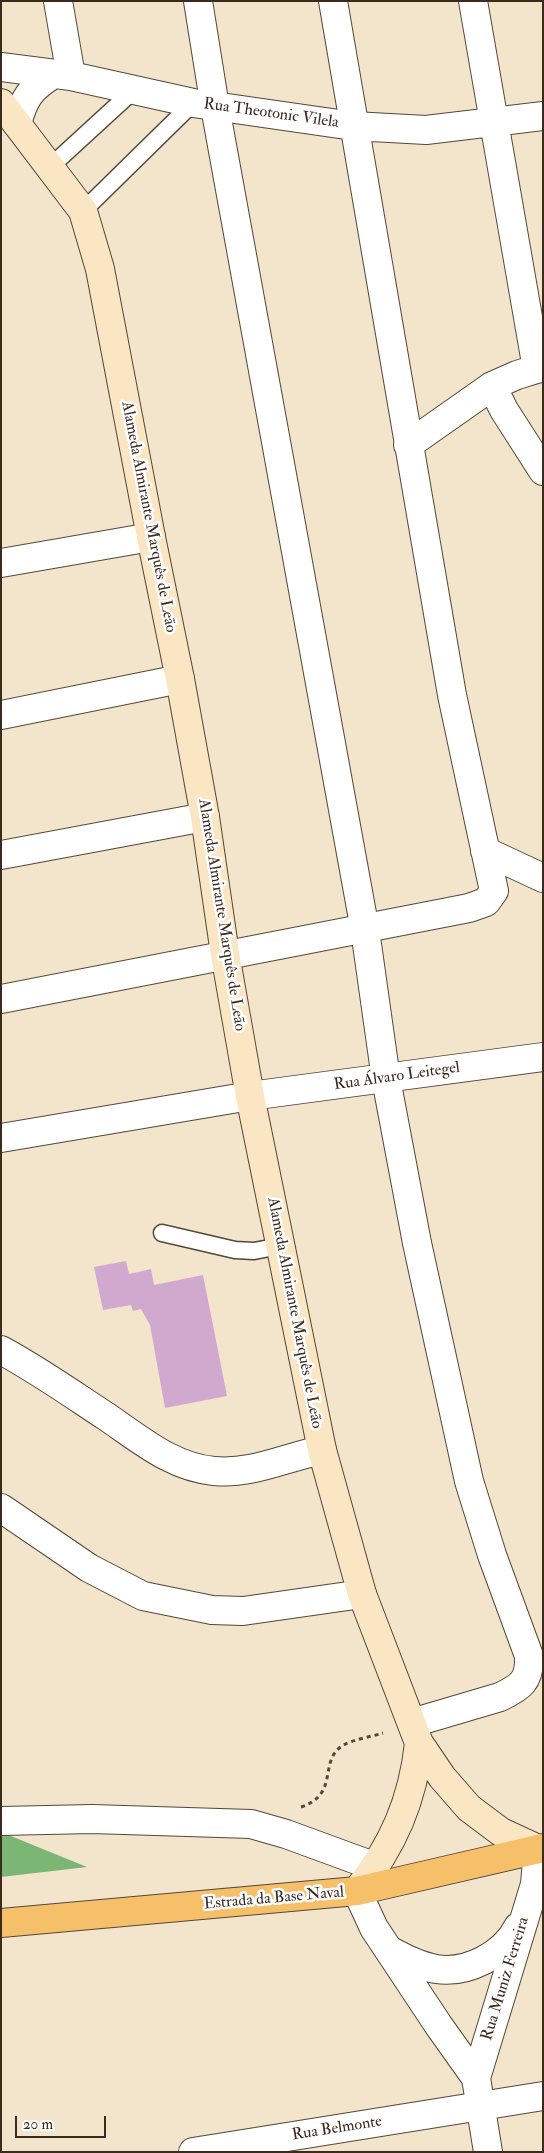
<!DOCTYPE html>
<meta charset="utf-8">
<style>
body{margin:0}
#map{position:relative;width:544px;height:2153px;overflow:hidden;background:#f2e5cb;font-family:"IM FELL Double Pica",serif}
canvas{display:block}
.frame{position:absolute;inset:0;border:2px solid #3b2a1e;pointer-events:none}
.scale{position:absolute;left:15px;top:2116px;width:91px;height:22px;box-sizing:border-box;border:2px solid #3b2a1e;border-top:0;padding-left:6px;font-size:15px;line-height:18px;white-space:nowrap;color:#3b2a1e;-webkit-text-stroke:4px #fff;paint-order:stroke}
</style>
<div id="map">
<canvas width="544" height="2153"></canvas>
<div class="frame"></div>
<div class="scale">20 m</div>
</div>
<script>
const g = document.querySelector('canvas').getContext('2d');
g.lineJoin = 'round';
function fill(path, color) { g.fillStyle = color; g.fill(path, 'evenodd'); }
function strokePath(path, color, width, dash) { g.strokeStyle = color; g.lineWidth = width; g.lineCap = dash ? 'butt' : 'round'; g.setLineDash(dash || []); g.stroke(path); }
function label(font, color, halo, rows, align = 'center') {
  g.font = font + ' "IM FELL Double Pica",serif'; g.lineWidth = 5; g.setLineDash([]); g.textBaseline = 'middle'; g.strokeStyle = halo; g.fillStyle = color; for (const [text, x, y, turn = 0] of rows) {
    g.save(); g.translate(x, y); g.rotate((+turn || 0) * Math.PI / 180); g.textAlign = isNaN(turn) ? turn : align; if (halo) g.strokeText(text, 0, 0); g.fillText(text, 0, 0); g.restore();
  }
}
fill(new Path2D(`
 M 1,1832 L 87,1867 L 1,1877 Z`), '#7cb674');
fill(new Path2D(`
 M 126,1261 L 129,1274 L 151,1269 L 154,1285 L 203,1275 L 227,1396 L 165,1408 L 150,1325 L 141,1309 L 133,1311 L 131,1305 L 103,1310 L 94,1267 Z`), '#d1a9cf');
const service = new Path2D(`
 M 50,167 L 134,90
 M 83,211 L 193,103
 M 162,1233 L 235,1250 L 254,1251 L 280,1246`);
const minor = new Path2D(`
 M 58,1 L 71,76
 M 198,1 L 215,107 L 365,930 L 386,1079 L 417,1243 L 469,1481 L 492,1555 L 529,1656 C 530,1681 521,1687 500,1697 L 412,1723
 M 473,1 L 537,369
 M 1,67 L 71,76 L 193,103 L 353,126 L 426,130 L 543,116
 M 17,124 C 24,98 30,89 52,75
 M 492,386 L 504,410 L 543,471
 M 408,445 L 492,386 L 517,375 L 543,367
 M 1,563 L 151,537
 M 1,715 L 180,679
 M 485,851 L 543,878
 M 1,855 L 205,817
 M 1,999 L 469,908 L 486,902 L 494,891 L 452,695 L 333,1
 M 1,1138 L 250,1096 L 543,1057
 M 1,1350 C 38,1370 72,1394 107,1417 C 141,1440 172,1467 214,1471 C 250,1475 287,1457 322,1450
 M 1,1508 L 89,1568 L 143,1596 L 212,1610 L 243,1611 L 362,1594
 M 1,1821 L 92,1819 L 251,1824 L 286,1834 L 376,1867
 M 193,2152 L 543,2096`);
const tertiary = new Path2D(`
 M 357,1891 L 374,1928 L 439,2026 L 476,2078 L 488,2152
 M 389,1950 C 404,1958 419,1966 436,1969 C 467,1974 504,1955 518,1927
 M 476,2078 L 535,1884 L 538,1849`);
const secondary = new Path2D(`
 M 1,103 L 83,211 L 100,269 L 151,537 L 180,679 L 205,817 L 225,954 L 250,1096 L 322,1450 L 362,1594 L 419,1743 L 442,1777 L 469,1808 L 501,1832 L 538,1849
 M 357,1891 C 393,1846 413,1800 419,1743`);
const primary = new Path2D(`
 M 1,1923 L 357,1891 L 543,1848`);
strokePath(service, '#564638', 19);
strokePath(minor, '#564638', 30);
strokePath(tertiary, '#564638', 30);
strokePath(secondary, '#564638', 30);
strokePath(primary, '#564638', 30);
strokePath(new Path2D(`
 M 301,1807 C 340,1794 318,1762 342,1746 C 353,1739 371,1737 383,1733`), '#564638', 3, [4, 4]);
strokePath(service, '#fff', 16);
strokePath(minor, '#fff', 28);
strokePath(tertiary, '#fff', 28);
strokePath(secondary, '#fbe6c4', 28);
strokePath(primary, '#f6c06b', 28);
label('16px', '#3b2a1e', '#fff', [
 ["Rua Theotonic Vilela",271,114,8],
 ["Alameda Almirante Marquês de Leão",148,517,79],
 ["Alameda Almirante Marquês de Leão",221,915,81],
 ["Rua Álvaro Leitegel",397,1077,-8],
 ["Alameda Almirante Marquês de Leão",294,1313,79],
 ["Estrada da Base Naval",274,1899,-5],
 ["Rua Muniz Ferreira",506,1979,-73],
 ["Rua Belmonte",337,2129,-9]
]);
</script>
